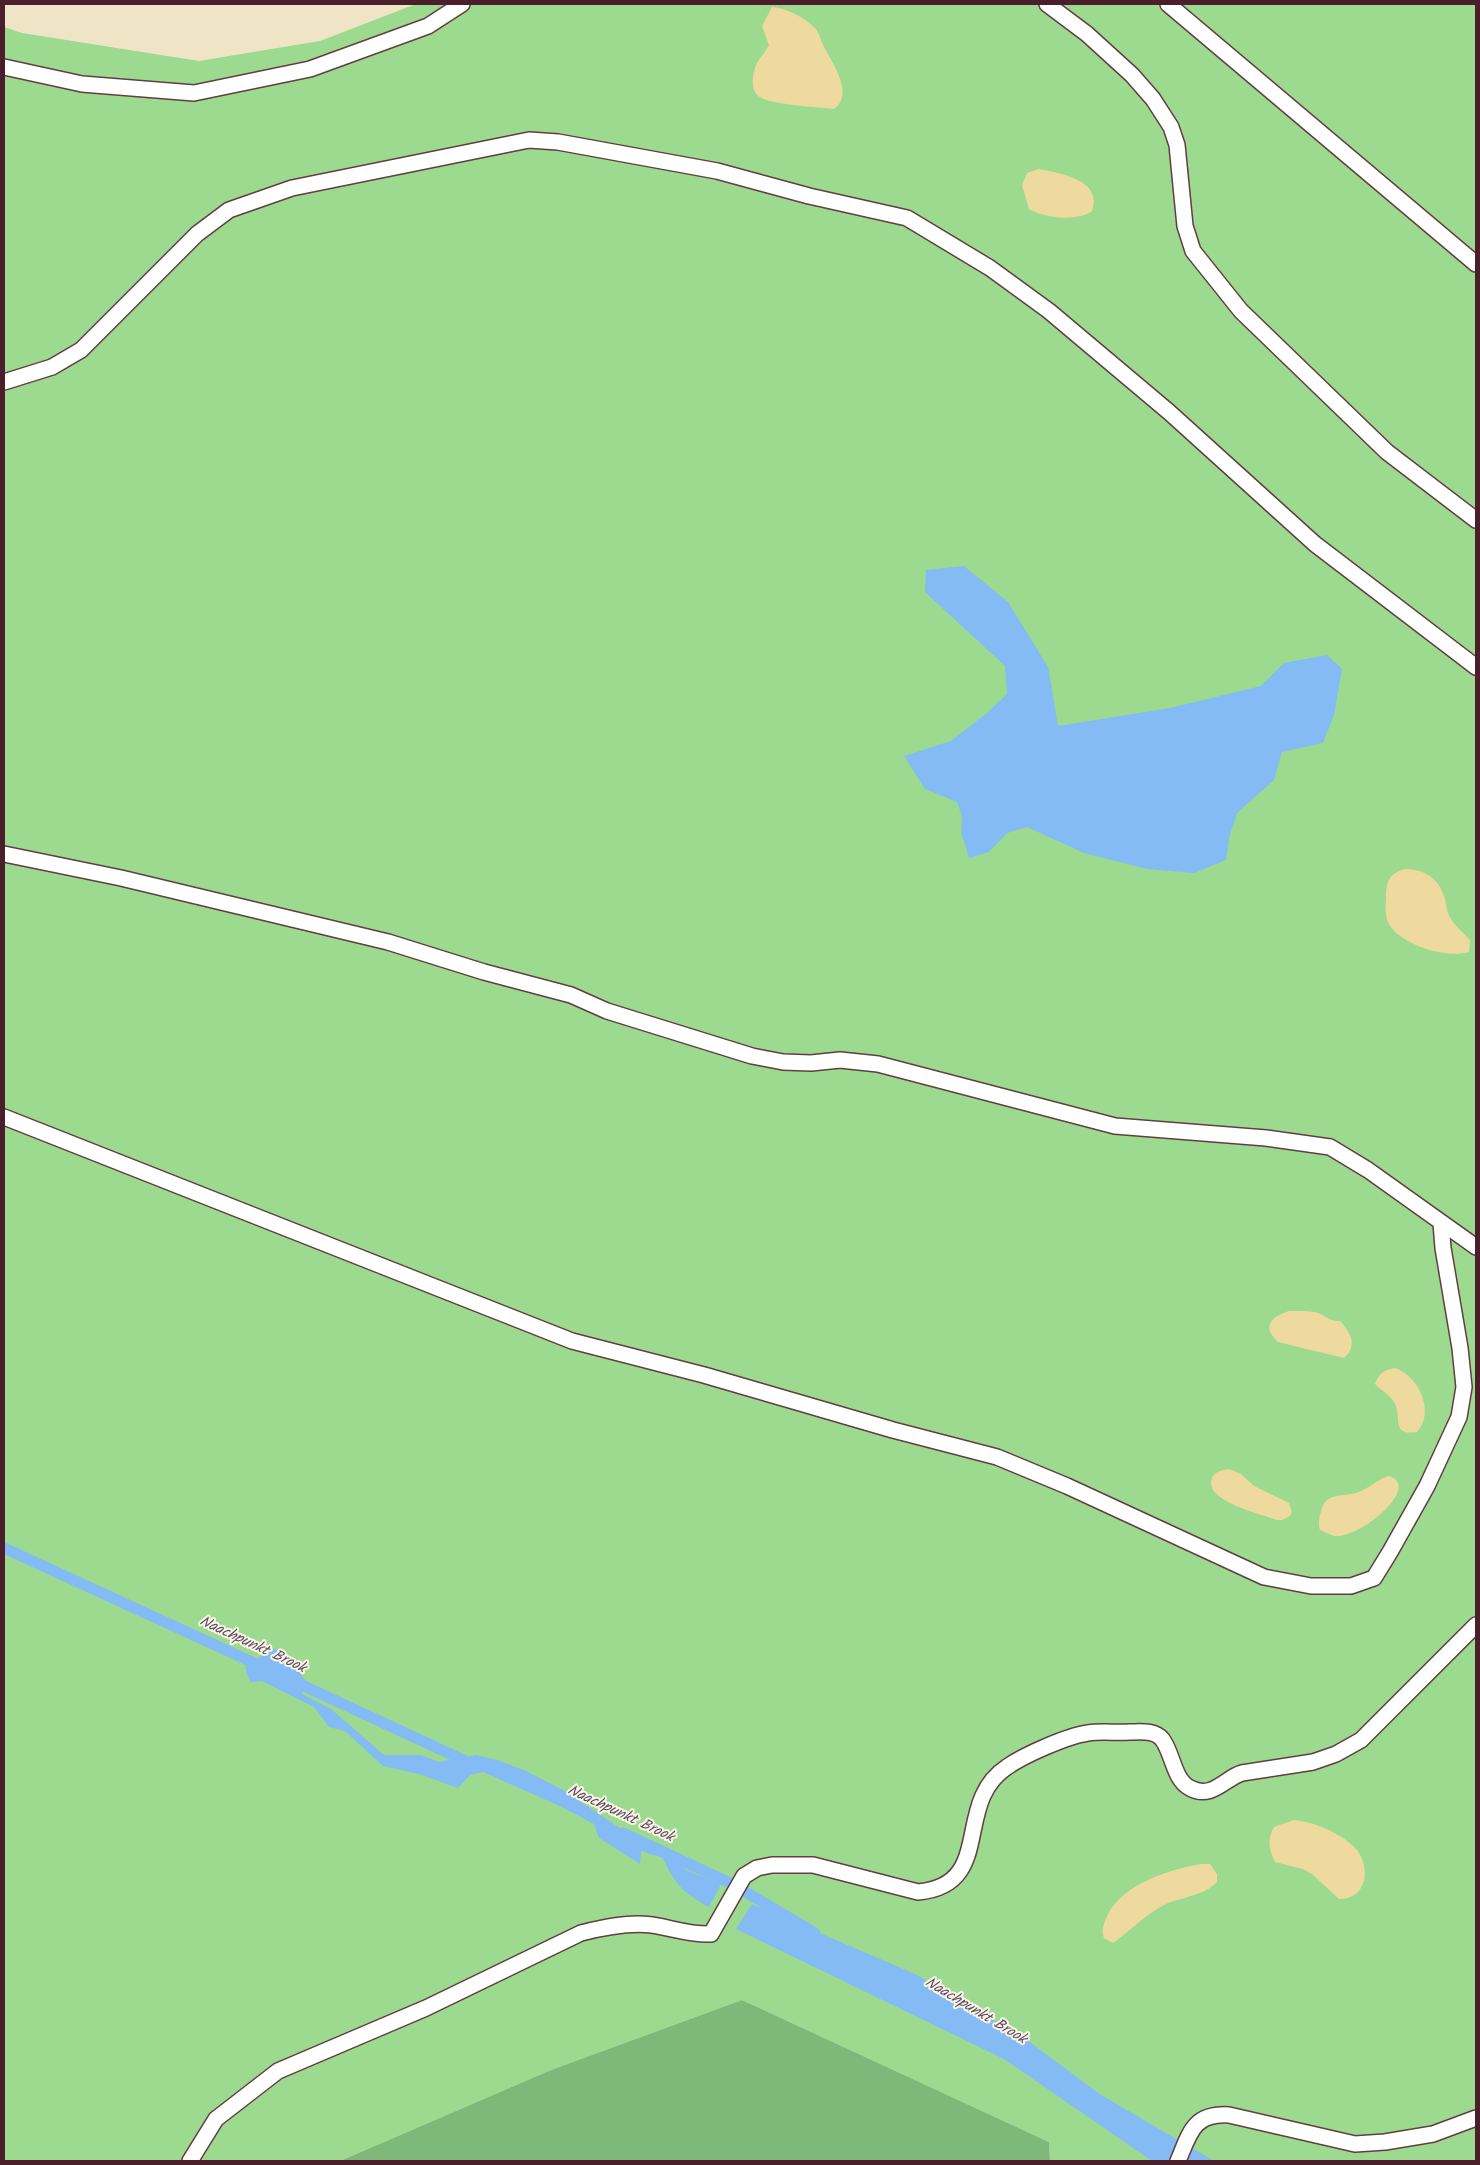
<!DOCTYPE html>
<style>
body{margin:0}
#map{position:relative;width:1480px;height:2165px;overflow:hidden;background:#efe5c6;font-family:Kalam,sans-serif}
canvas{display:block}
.frame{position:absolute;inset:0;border:5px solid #4a1f2b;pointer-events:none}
</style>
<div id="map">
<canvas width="1480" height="2165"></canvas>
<div class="frame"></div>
</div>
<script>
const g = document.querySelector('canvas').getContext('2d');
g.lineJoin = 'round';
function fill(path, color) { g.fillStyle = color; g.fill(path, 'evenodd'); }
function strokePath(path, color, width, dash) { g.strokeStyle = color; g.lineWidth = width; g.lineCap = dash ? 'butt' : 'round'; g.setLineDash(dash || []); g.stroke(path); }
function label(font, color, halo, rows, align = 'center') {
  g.font = font + ' Kalam,sans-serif'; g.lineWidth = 4; g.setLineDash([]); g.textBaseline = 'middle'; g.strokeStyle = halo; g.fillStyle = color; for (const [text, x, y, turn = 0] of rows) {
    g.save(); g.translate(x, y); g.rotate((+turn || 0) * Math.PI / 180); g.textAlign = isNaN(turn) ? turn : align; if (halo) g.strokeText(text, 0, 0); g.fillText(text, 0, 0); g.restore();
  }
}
fill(new Path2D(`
 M 416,4 L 1476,4 L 1476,2161 L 1050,2161 L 1049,2142 L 742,2000 L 551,2070 L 340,2161 L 4,2161 L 4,27 L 22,33 L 199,61 L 320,41 Z`), '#9cda8f');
fill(new Path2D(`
 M 742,2000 L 1049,2142 L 1050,2161 L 340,2161 L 551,2070 Z`), '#7dba7a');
fill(new Path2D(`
 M 772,7 C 786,8 806,18 816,29 C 820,35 821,41 824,47 C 832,62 855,95 834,109 C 817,107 773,105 760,97 C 751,92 752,77 755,68 C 757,60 765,53 769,45 L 762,26 Z
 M 1039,169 C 1059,173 1104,180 1092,211 C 1077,222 1044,218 1029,209 L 1022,185 L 1027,173 Z
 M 1405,869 C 1424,869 1438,878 1444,896 C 1447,904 1446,912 1451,919 C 1456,927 1464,933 1470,940 L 1469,952 C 1447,959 1401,945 1389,924 C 1384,915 1386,904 1386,894 C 1387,879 1391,873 1405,869 Z
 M 1289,1311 C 1298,1311 1313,1310 1321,1314 C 1329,1319 1331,1321 1340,1321 C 1351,1333 1358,1346 1344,1358 L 1278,1342 C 1262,1327 1270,1317 1289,1311 Z
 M 1395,1368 C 1418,1375 1436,1412 1417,1432 C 1391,1436 1402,1419 1395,1404 C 1391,1396 1381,1390 1375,1384 C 1379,1373 1384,1370 1395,1368 Z
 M 1229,1469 L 1241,1474 L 1254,1486 L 1289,1503 L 1292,1512 L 1290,1516 L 1282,1520 L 1277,1520 C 1261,1514 1203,1501 1212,1478 C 1215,1471 1223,1470 1229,1469 Z
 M 1388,1476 C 1423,1484 1363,1538 1335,1536 C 1330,1535 1325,1532 1320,1530 C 1318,1524 1319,1518 1321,1511 C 1326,1492 1341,1497 1356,1493 C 1368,1489 1377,1480 1388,1476 Z
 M 1294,1820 C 1315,1822 1343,1834 1357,1850 C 1371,1869 1367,1899 1339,1899 L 1312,1874 L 1303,1869 L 1275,1862 C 1269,1850 1267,1839 1274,1827 Z
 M 1202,1864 L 1210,1864 L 1217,1874 L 1217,1882 C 1204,1896 1181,1897 1164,1905 C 1145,1915 1130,1931 1113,1943 L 1104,1938 C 1101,1930 1104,1923 1107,1916 C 1122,1884 1170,1869 1202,1864 Z`), '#eeda9e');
fill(new Path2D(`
 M 964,566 L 1008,602 L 1048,667 L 1058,726 L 1170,708 L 1261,686 L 1284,663 L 1327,655 L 1342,669 L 1334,715 L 1323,743 L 1282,752 L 1274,780 L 1237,813 L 1229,838 L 1226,860 L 1194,873 L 1147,869 L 1084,853 L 1027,827 L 1007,833 L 989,852 L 969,858 L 961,832 L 962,816 L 957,802 L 925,789 L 904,756 L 951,741 L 988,712 L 1007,694 L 1005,666 L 925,592 L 926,570 Z
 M 274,1648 L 290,1661 L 305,1680 L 302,1694 L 331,1709 L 384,1755 L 421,1755 L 439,1762 L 476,1755 L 497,1760 L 524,1770 L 565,1791 L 645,1845 L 669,1857 L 688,1871 L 721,1884 L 709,1907 C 685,1894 674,1884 663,1858 L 641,1851 L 640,1864 L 599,1838 L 594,1824 L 562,1807 L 483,1772 L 470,1775 L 458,1788 L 419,1774 L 383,1766 L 345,1731 L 329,1727 L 314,1707 L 262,1681 L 250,1682 L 245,1667 Z
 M 752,1904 L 915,1974 L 1027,2040 L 1101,2095 L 1214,2161 L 1152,2161 L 1004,2059 L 736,1929 Z`), '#84bbf4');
strokePath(new Path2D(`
 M 4,1548 L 265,1668
 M 291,1680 L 474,1765
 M 623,1833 L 732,1884 L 815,1933`), '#84bbf4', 11);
const service = new Path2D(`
 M 1047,4 L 1087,34 L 1132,75 L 1153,99 L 1171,127 L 1177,145 L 1185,226 L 1193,251 L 1241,311 L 1387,452 L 1476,520
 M 1168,4 L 1476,264
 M 4,67 L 82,84 L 194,93 L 310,69 L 428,26 L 462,4
 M 4,382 L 52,367 L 81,350 L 197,234 L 229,210 L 292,188 L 529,140 L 558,142 L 717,171 L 809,196 L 907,218 L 990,268 L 1049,311 L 1169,412 L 1315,544 L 1476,667
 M 4,854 L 121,878 L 388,942 L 484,972 L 571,995 L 607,1011 L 752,1056 L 783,1062 L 811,1063 L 840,1060 L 878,1064 L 1115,1126 L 1266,1138 L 1330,1147 L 1368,1170 L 1476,1247
 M 4,1117 L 572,1341 L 704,1375 L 893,1430 L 997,1457 L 1067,1486 L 1264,1577 L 1311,1586 L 1351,1586 L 1374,1578 L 1390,1552 L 1427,1486 L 1459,1417 L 1464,1387 L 1460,1348 L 1443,1248 L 1441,1223
 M 190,2161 L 216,2119 L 278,2071 L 426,2008 L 581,1933 C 604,1927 628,1922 652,1925 C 672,1928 690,1935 711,1934 L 744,1876 L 757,1868 L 772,1865 L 813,1865 L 918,1892 C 996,1885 952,1803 1007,1767 C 1024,1755 1067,1736 1088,1733 C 1101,1731 1116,1733 1130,1732 C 1140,1732 1154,1730 1162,1739 C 1173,1753 1173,1779 1190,1788 C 1212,1800 1225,1778 1242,1773 L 1313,1762 L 1336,1754 L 1361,1740 L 1476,1625
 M 1178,2161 C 1190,2133 1193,2113 1229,2115 L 1355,2144 L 1385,2142 L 1433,2134 L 1476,2118`);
strokePath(service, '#633d42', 18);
strokePath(service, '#fff', 15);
label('italic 15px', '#5b4e67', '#fcf5e5', [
 ["Naachpunkt Brook",252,1646,25],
 ["Naachpunkt Brook",620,1815,25],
 ["Naachpunkt Brook",975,2012,31]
]);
</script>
